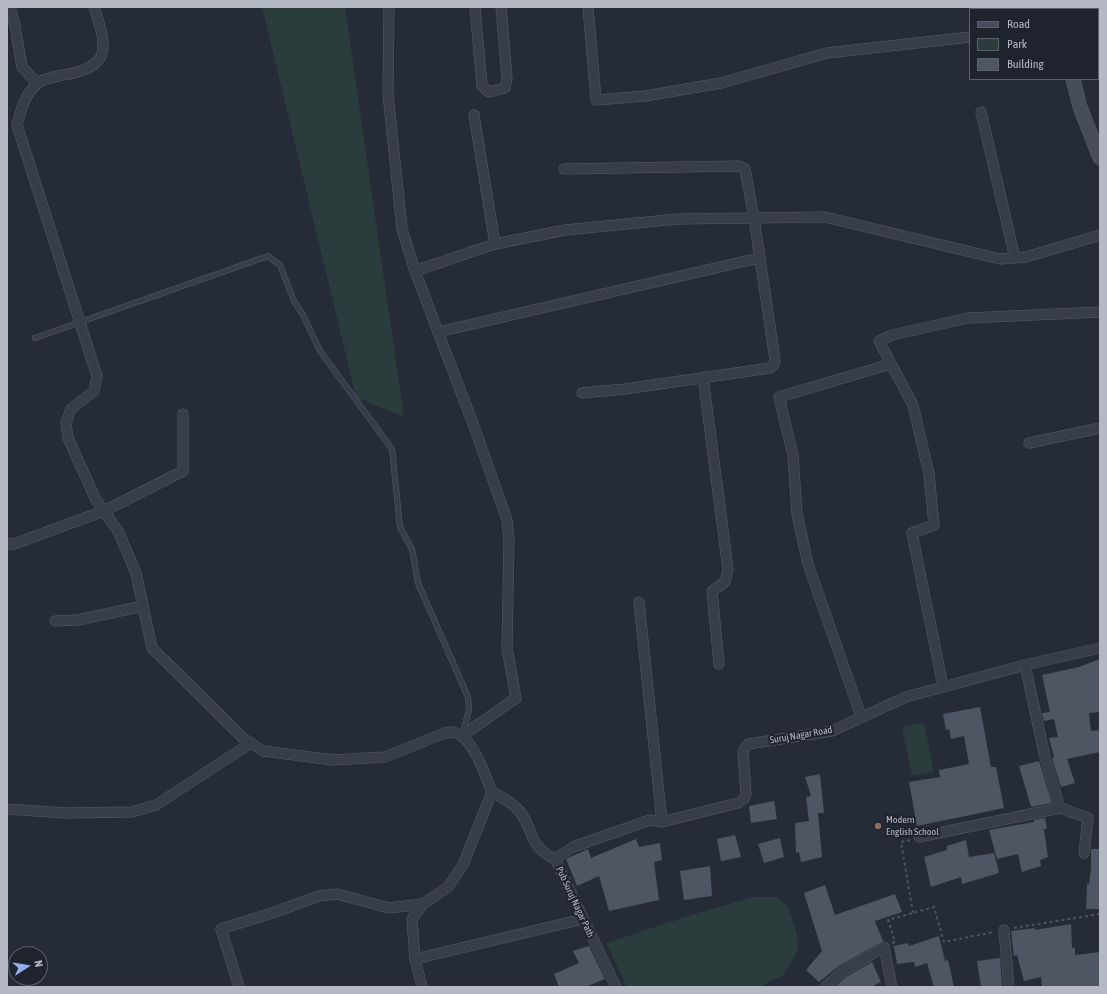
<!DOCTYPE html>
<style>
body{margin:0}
#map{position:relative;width:1107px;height:994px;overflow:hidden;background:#252c38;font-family:"Asap Condensed",sans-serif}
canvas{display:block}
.frame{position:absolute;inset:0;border:8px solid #b4b9c4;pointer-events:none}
.legend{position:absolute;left:969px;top:8px;width:130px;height:72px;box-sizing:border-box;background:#1e232d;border:1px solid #5a5f69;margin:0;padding:5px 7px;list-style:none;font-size:12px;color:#b4b9c4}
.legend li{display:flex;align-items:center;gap:8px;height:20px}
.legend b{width:20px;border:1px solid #5a5f69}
.north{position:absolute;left:8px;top:946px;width:40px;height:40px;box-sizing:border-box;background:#1e232d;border:1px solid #5a5f69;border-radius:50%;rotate:78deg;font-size:11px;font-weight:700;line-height:16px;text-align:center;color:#b4b9c4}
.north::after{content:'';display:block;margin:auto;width:14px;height:18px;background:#93aeea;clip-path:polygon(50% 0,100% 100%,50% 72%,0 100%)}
</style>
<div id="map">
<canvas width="1107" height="994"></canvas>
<div class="frame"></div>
<ul class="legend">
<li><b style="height:5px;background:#474d5b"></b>Road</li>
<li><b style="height:11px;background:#2b3c3d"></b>Park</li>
<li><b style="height:11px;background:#4e5663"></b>Building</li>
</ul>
<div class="north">N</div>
</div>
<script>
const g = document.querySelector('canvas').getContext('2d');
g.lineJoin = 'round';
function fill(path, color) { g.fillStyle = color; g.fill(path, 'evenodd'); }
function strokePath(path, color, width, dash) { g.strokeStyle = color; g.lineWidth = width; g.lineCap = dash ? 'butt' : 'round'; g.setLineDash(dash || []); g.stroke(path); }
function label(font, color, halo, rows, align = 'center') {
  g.font = font + ' "Asap Condensed",sans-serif'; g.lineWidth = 4; g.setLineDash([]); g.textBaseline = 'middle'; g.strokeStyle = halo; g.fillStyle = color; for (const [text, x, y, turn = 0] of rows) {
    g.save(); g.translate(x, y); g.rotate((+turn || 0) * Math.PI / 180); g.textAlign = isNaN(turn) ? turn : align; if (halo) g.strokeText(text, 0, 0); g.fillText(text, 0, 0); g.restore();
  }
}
fill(new Path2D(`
 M 262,7 L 345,7 L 404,417 L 356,397 Z
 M 924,723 L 934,772 L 912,776 L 902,727 Z
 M 754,897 L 777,897 L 788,907 L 797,934 L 798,950 L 790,965 L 782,976 L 759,987 L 627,987 L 606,943 L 698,913 Z`), '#2b3c3d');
fill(new Path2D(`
 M 1100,659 L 1100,712 L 1089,713 L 1091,731 L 1100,730 L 1100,752 L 1067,759 L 1075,783 L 1061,787 L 1052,758 L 1054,757 L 1049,738 L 1058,737 L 1054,719 L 1044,721 L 1042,713 L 1050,712 L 1042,675 L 1079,667 Z
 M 980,707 L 991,767 L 996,767 L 1004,808 L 917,826 L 909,782 L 940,777 L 939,770 L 969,764 L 964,736 L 951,739 L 949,729 L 946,730 L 943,714 Z
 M 1039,761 L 1052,803 L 1031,807 L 1019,766 Z
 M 820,774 L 824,813 L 818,813 L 822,857 L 801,862 L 799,852 L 796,853 L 795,823 L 809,821 L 806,797 L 811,796 L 805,777 Z
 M 774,801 L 777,819 L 751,823 L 749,806 Z
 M 1045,818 L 1047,829 L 1044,829 L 1048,857 L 1040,860 L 1041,866 L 1022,872 L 1018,854 L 997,859 L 989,830 L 1034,822 L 1034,820 Z
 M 735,835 L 741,857 L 721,861 L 717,839 Z
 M 780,838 L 784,857 L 764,863 L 758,844 Z
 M 636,839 L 639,847 L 660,843 L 662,860 L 654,862 L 659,900 L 609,911 L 599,876 L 577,886 L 566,859 L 588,849 L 591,858 Z
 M 966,840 L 969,857 L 994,853 L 999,873 L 962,884 L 961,877 L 931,887 L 924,857 L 947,850 L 947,846 Z
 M 1091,849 L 1100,849 L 1100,909 L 1086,909 L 1087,884 L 1089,884 L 1091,869 Z
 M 710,866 L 712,896 L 684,900 L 680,871 Z
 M 825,885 L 835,915 L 895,894 L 902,912 L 875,921 L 883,941 L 839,966 L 819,982 L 806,970 L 822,951 L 804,893 Z
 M 1071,924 L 1072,948 L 1075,948 L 1075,955 L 1100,952 L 1100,987 L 1042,987 L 1041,977 L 1024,981 L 1017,955 L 1014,956 L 1011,931 L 1035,928 L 1035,930 Z
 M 939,936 L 945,961 L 948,960 L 954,987 L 934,987 L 927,963 L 915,967 L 914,962 L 897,964 L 894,946 L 908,943 L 909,946 Z
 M 589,946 L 605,979 L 585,987 L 559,987 L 554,974 L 579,963 L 573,951 Z
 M 1000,958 L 1002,987 L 981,987 L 977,961 Z
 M 872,962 L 881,982 L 871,987 L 835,987 L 846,977 Z`), '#4e5663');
const service = new Path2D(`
 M 35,338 L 268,256 L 280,265 L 294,301 L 303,315 L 320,351 L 392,449 L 400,527 L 412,549 L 418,583 L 468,697 L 469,710 L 462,735`);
const minor = new Path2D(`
 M 10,7 L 15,26 L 22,67 L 37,83
 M 94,7 C 107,47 113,67 63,75 C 55,77 43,78 37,84 C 25,94 21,110 17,125 L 97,376 L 94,391 L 71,409 L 66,423 L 68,438 L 96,500 L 118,531 L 136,573 L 152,648 L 243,738 L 263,751 L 333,760 L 385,757 L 442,734 C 445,733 448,732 451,732 C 472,732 485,776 492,792 L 463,865 L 448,887 L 423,904 L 412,919 L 415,959 L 422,987
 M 389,7 L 388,94 L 402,229 L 415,271 L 475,429 L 507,520 L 509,540 L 507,648 L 516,698 L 462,736
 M 475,7 L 482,86 L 489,92 L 505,88 L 507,78 L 501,7
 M 588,7 L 596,100 L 645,96 L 721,83 L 827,53 L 970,37
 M 981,112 L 1015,258
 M 474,115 L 495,244
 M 564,169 L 739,166 L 745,169 L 754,218 L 775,360 L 774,365 L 770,368 L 625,389 L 582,393
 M 415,271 L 495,244 L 565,230 L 678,219 L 825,217 L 1000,259 L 1026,257 L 1100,235
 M 438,332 L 759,258
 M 703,377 L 728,569 L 725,582 L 712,591 L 719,664
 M 1029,443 L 1100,428
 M 7,544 L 14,544 L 104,511 L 183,471 L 183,414
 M 639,602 L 662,822
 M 55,621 L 78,620 L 143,606
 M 943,686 L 912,533 L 934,525 L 929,474 L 913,405 L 879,341 L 892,335 L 968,318 L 1100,312
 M 861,716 L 808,564 L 797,514 L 793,455 L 779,397 L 891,364
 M 492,792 C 503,798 513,803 520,812 C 535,832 528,846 555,859 L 616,987
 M 1060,808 L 1088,818 L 1084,853
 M 7,809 L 65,813 L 132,812 L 156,805 L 251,743
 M 919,837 L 1060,808 L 1045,757 L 1025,665
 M 555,859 L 573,847 L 650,820 L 662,822 L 738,803 L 744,799 L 746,794 L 743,751 L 748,744 L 832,731 L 906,697 L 1025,665 L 1100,648
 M 1004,930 L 1009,987
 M 415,959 L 583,919
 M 239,987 L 221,929 L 272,913 L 319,896 L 337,894 L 389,908 L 423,904
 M 825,987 L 842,972 L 884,947 L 892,987`);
const secondary = new Path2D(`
 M 1053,7 L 1053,9
 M 1073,79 L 1080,107 L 1100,158`);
strokePath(service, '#575c66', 6);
strokePath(minor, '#575c66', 11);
strokePath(secondary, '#575c66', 15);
strokePath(new Path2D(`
 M 910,840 L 901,842 L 913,913
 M 1014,928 L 1100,914
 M 892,943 L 895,942 L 888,920 L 934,907 L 944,942 L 994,932`), '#49575a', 2, [3, 3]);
strokePath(service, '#383e49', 5);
strokePath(minor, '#383e49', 10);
strokePath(secondary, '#474d5b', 14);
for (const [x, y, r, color] of [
 [878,826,4,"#8d6e63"]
]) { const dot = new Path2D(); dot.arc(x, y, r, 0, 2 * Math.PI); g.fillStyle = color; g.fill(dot); strokePath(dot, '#1e232d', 1.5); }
label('10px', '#b4b9c4', '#1e232d', [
 ["Suruj Nagar Road",801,735,-10],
 ["Pub Suruj Nagar Path",575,902,65]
]);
label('10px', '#b4b9c4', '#1e232d', [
 ["Modern",886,820],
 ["English School",886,832]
], 'left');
</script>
